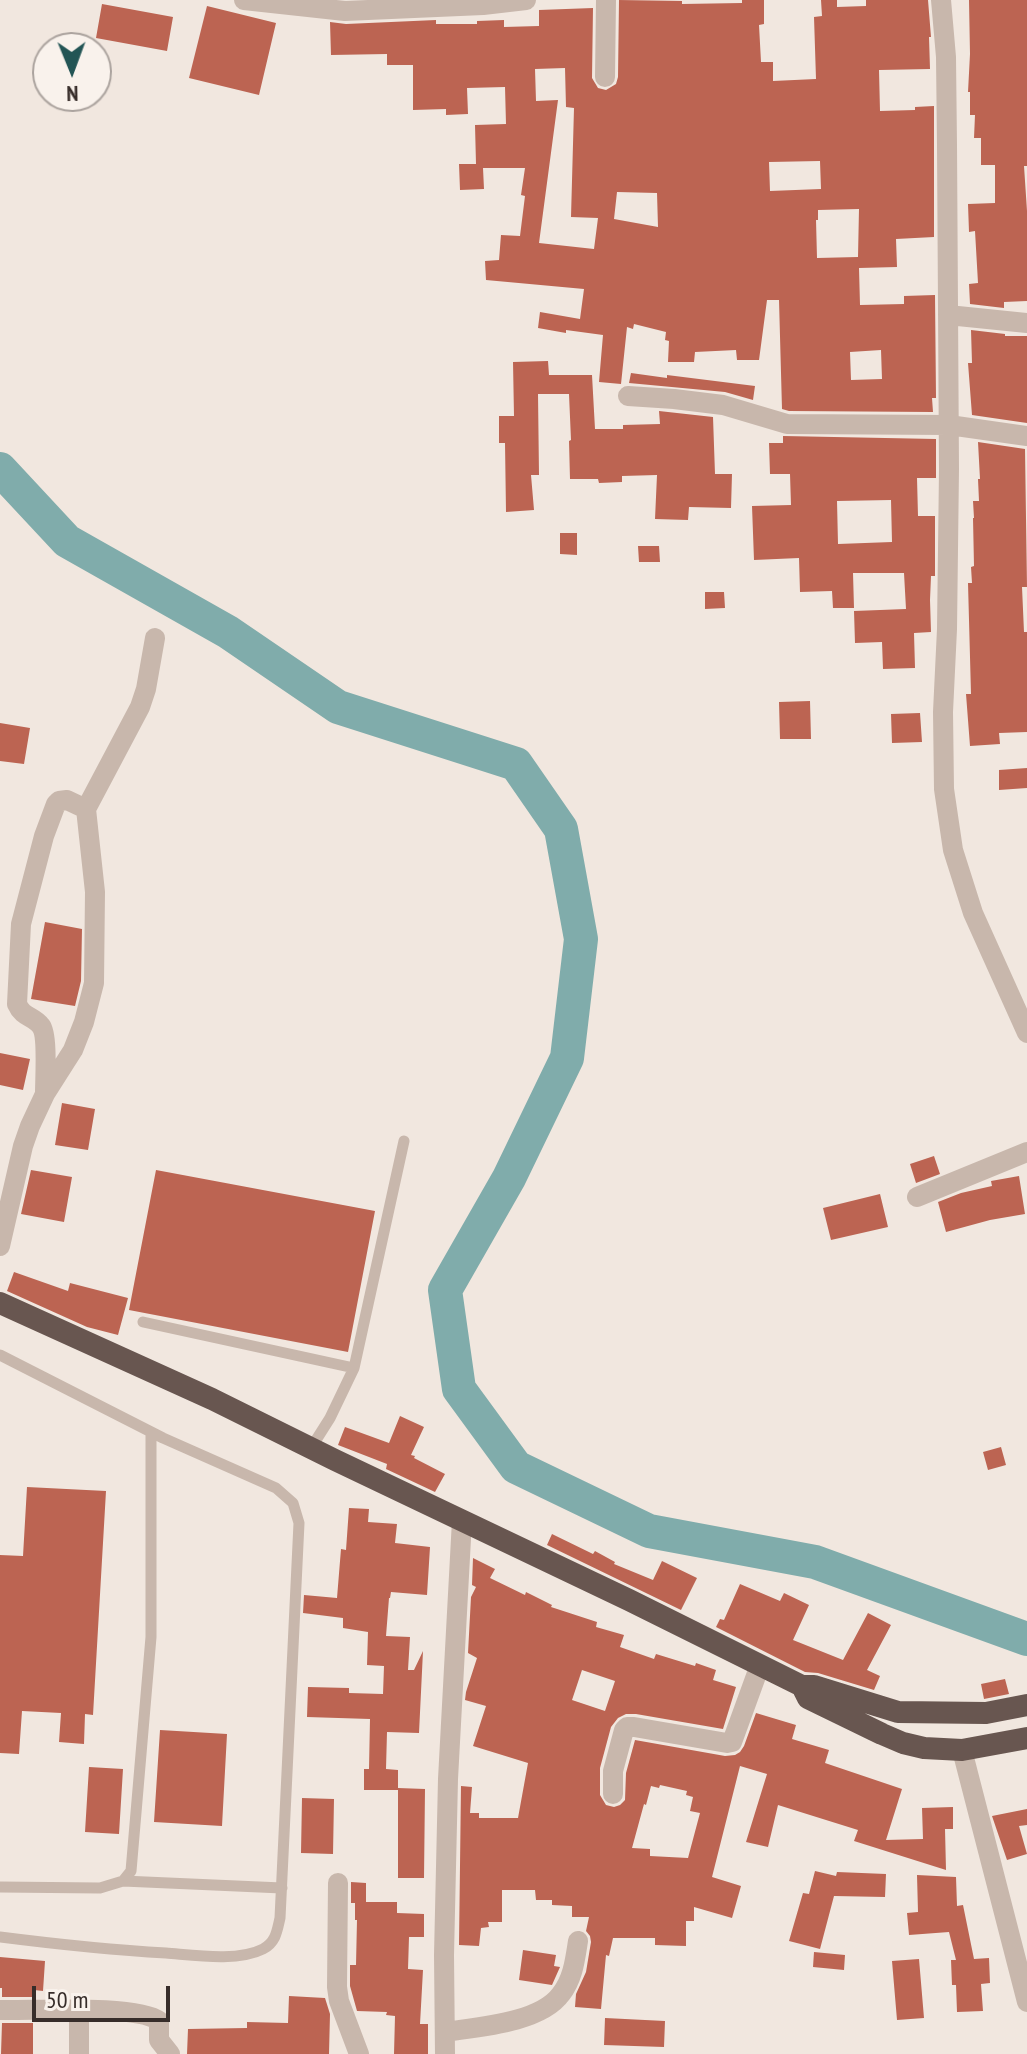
<!DOCTYPE html>
<style>
body{margin:0}
#map{position:relative;width:1027px;height:2054px;overflow:hidden;background:#f1e7df;font-family:"PT Sans Narrow",sans-serif}
canvas{display:block}
.north{position:absolute;left:32px;top:32px;width:80px;height:80px;box-sizing:border-box;background:#f9f2ec;border:2px solid #aba39e;border-radius:50%;rotate:179deg;font-size:22px;font-weight:700;line-height:32px;text-align:center;color:#372d2a}
.north::after{content:'';display:block;margin:auto;width:28px;height:36px;background:#235555;clip-path:polygon(50% 0,100% 100%,50% 72%,0 100%)}
.scale{position:absolute;left:32px;top:1986px;width:138px;height:36px;box-sizing:border-box;border:4px solid #372d2a;border-top:0;padding-left:10px;font-size:24px;line-height:28px;white-space:nowrap;color:#372d2a;-webkit-text-stroke:6px #f9f2ec;paint-order:stroke}
</style>
<div id="map">
<canvas width="1027" height="2054"></canvas>
<div class="north">N</div>
<div class="scale">50 m</div>
</div>
<script>
const g = document.querySelector('canvas').getContext('2d');
g.lineJoin = 'round';
function strokePath(path, color, width, dash) { g.strokeStyle = color; g.lineWidth = width; g.lineCap = dash ? 'butt' : 'round'; g.setLineDash(dash || []); g.stroke(path); }
function fill(path, color) { g.fillStyle = color; g.fill(path, 'evenodd'); }
strokePath(new Path2D(`
 M 0,469 L 67,541 L 228,632 L 338,707 L 516,764 L 561,829 L 581,939 L 567,1058 L 509,1178 L 445,1290 L 459,1389 L 516,1467 L 649,1531 L 815,1562 L 1027,1639`), '#80acab', 34);
fill(new Path2D(`
 M 619,0 L 682,1 L 682,4 L 742,3 L 742,0 L 764,0 L 764,24 L 759,25 L 761,62 L 773,62 L 773,81 L 816,79 L 814,17 L 822,16 L 821,0 L 837,0 L 837,7 L 866,6 L 866,0 L 928,0 L 931,37 L 929,37 L 930,69 L 879,70 L 880,111 L 915,110 L 915,107 L 934,106 L 934,237 L 896,239 L 897,267 L 859,268 L 860,305 L 904,304 L 904,296 L 935,295 L 936,398 L 932,398 L 933,412 L 789,411 L 782,409 L 779,300 L 767,300 L 759,360 L 737,360 L 736,350 L 695,352 L 694,362 L 668,362 L 669,341 L 665,340 L 666,332 L 634,324 L 633,329 L 627,327 L 621,384 L 599,382 L 603,335 L 566,330 L 566,333 L 538,328 L 540,312 L 580,319 L 584,289 L 486,280 L 485,261 L 499,260 L 501,235 L 520,236 L 525,196 L 521,195 L 525,168 L 483,168 L 484,189 L 460,190 L 459,164 L 476,164 L 475,125 L 506,124 L 505,87 L 467,88 L 468,114 L 446,115 L 446,109 L 413,110 L 413,65 L 387,65 L 387,54 L 331,55 L 330,22 L 346,24 L 436,20 L 436,24 L 477,24 L 477,21 L 504,20 L 504,27 L 539,26 L 539,10 L 593,8 L 592,78 L 598,88 L 606,90 L 616,84 L 618,77 ZM 565,68 L 566,107 L 574,108 L 571,217 L 598,218 L 594,249 L 539,243 L 558,100 L 536,101 L 535,69 ZM 820,161 L 821,189 L 770,191 L 769,162 ZM 617,192 L 657,193 L 658,227 L 614,219 ZM 859,209 L 858,257 L 817,258 L 816,220 L 818,220 L 818,210 ZM 881,350 L 882,379 L 851,380 L 850,352 Z
 M 969,0 L 1027,0 L 1027,166 L 1024,166 L 1027,211 L 1027,301 L 1004,302 L 1004,308 L 970,304 L 969,284 L 978,283 L 975,231 L 969,232 L 968,204 L 995,203 L 995,165 L 981,165 L 981,138 L 974,138 L 975,115 L 970,115 L 970,92 L 968,92 L 970,54 Z
 M 102,4 L 173,17 L 167,51 L 96,38 Z
 M 207,6 L 276,23 L 259,95 L 189,78 Z
 M 971,330 L 1005,334 L 1005,336 L 1027,336 L 1027,423 L 972,415 L 968,363 L 972,363 Z
 M 548,361 L 549,375 L 592,375 L 595,429 L 623,429 L 623,425 L 660,424 L 659,411 L 713,417 L 715,474 L 732,474 L 731,508 L 689,507 L 688,520 L 655,519 L 657,475 L 622,476 L 622,482 L 599,483 L 598,479 L 570,479 L 569,441 L 571,440 L 569,394 L 538,394 L 539,475 L 531,475 L 534,510 L 506,512 L 505,443 L 499,443 L 499,416 L 514,416 L 513,362 Z
 M 631,373 L 667,378 L 667,375 L 755,386 L 753,400 L 725,392 L 629,383 Z
 M 783,436 L 936,439 L 936,478 L 917,478 L 918,516 L 935,516 L 935,576 L 931,576 L 930,600 L 931,632 L 914,633 L 915,668 L 883,669 L 882,642 L 855,643 L 854,611 L 906,609 L 904,573 L 853,573 L 854,608 L 833,608 L 832,591 L 800,592 L 799,558 L 754,560 L 752,506 L 791,505 L 790,474 L 770,474 L 769,443 L 783,443 ZM 891,500 L 892,542 L 838,544 L 837,501 Z
 M 978,442 L 1025,449 L 1027,587 L 1022,587 L 1024,632 L 1027,632 L 1027,732 L 999,733 L 1000,744 L 970,746 L 966,694 L 971,694 L 968,583 L 972,583 L 971,567 L 974,566 L 973,518 L 974,518 L 973,501 L 979,501 L 978,479 L 980,479 Z
 M 560,533 L 577,533 L 577,555 L 560,554 Z
 M 638,546 L 659,546 L 660,562 L 639,562 Z
 M 705,592 L 724,592 L 725,608 L 705,609 Z
 M 810,701 L 811,739 L 780,739 L 779,702 Z
 M 920,713 L 922,742 L 892,743 L 891,714 Z
 M 0,723 L 30,728 L 24,764 L 0,761 Z
 M 1027,768 L 1027,788 L 999,790 L 999,770 Z
 M 45,922 L 82,929 L 81,981 L 75,1006 L 31,999 Z
 M 0,1053 L 30,1059 L 23,1090 L 0,1085 Z
 M 62,1103 L 95,1109 L 88,1150 L 55,1145 Z
 M 934,1156 L 940,1174 L 916,1183 L 910,1164 Z
 M 31,1170 L 72,1177 L 64,1222 L 21,1214 Z
 M 156,1170 L 375,1211 L 348,1352 L 129,1310 Z
 M 1019,1176 L 1025,1214 L 990,1220 L 946,1232 L 938,1202 L 961,1193 L 992,1186 L 991,1181 Z
 M 880,1194 L 888,1227 L 831,1240 L 823,1208 Z
 M 14,1272 L 68,1291 L 70,1283 L 128,1298 L 118,1335 L 87,1327 L 7,1291 Z
 M 400,1416 L 424,1427 L 411,1455 L 415,1456 L 414,1458 L 445,1474 L 435,1492 L 386,1469 L 387,1464 L 338,1445 L 345,1427 L 389,1443 Z
 M 1001,1447 L 1006,1465 L 988,1470 L 983,1452 Z
 M 27,1487 L 106,1491 L 93,1715 L 85,1714 L 84,1744 L 59,1742 L 61,1713 L 22,1711 L 19,1754 L 0,1753 L 0,1555 L 23,1556 Z
 M 349,1508 L 369,1509 L 368,1522 L 397,1524 L 395,1543 L 430,1547 L 427,1595 L 391,1592 L 390,1598 L 389,1598 L 386,1636 L 410,1637 L 408,1670 L 414,1670 L 423,1651 L 419,1733 L 387,1732 L 386,1769 L 398,1770 L 398,1790 L 364,1790 L 364,1769 L 369,1769 L 370,1719 L 307,1717 L 308,1687 L 349,1688 L 349,1693 L 383,1694 L 384,1666 L 367,1665 L 368,1632 L 343,1628 L 343,1618 L 303,1613 L 304,1595 L 337,1598 L 341,1549 L 346,1550 Z
 M 552,1534 L 593,1554 L 595,1551 L 615,1562 L 614,1564 L 653,1580 L 662,1561 L 697,1578 L 681,1610 L 547,1545 Z
 M 473,1558 L 495,1569 L 490,1578 L 525,1595 L 526,1592 L 552,1605 L 551,1607 L 597,1622 L 596,1627 L 624,1635 L 620,1647 L 654,1659 L 656,1654 L 695,1666 L 696,1663 L 716,1670 L 713,1680 L 736,1687 L 723,1729 L 636,1714 L 626,1714 L 618,1718 L 611,1727 L 600,1768 L 600,1795 L 606,1805 L 614,1807 L 620,1805 L 625,1800 L 626,1773 L 635,1740 L 725,1756 L 735,1755 L 740,1752 L 744,1746 L 756,1713 L 796,1725 L 792,1739 L 829,1750 L 825,1763 L 902,1789 L 886,1840 L 923,1839 L 922,1808 L 953,1807 L 953,1829 L 945,1829 L 946,1870 L 854,1841 L 858,1830 L 778,1805 L 768,1847 L 746,1842 L 767,1774 L 740,1766 L 712,1877 L 741,1886 L 732,1918 L 694,1907 L 694,1921 L 686,1921 L 686,1946 L 655,1945 L 655,1938 L 613,1938 L 609,1956 L 606,1955 L 601,2009 L 575,2007 L 576,1994 L 586,1972 L 591,1942 L 590,1936 L 586,1931 L 589,1917 L 572,1917 L 572,1906 L 552,1905 L 552,1900 L 536,1900 L 535,1890 L 502,1890 L 502,1922 L 488,1922 L 489,1927 L 481,1928 L 479,1946 L 459,1945 L 461,1786 L 472,1787 L 470,1813 L 479,1813 L 479,1818 L 518,1818 L 528,1763 L 473,1746 L 486,1706 L 465,1700 L 466,1692 L 477,1658 L 468,1653 L 471,1597 L 476,1587 L 472,1585 ZM 582,1670 L 615,1681 L 605,1711 L 572,1700 ZM 660,1785 L 687,1791 L 686,1795 L 693,1797 L 690,1811 L 700,1813 L 688,1858 L 650,1856 L 650,1849 L 632,1848 L 644,1804 L 646,1805 L 651,1786 L 659,1788 Z
 M 740,1584 L 780,1601 L 784,1593 L 809,1605 L 793,1640 L 843,1660 L 868,1613 L 891,1625 L 867,1670 L 880,1676 L 874,1690 L 818,1673 L 805,1672 L 716,1627 L 720,1619 L 724,1620 Z
 M 1005,1679 L 1009,1694 L 984,1699 L 981,1684 Z
 M 160,1730 L 227,1734 L 222,1826 L 154,1822 Z
 M 89,1767 L 123,1769 L 119,1834 L 85,1832 Z
 M 398,1788 L 425,1789 L 424,1878 L 398,1878 Z
 M 302,1798 L 334,1799 L 333,1854 L 301,1853 Z
 M 1027,1809 L 1027,1825 L 1019,1826 L 1027,1854 L 1007,1860 L 992,1816 Z
 M 815,1871 L 836,1876 L 837,1872 L 886,1874 L 885,1897 L 834,1896 L 820,1949 L 789,1941 L 803,1893 L 809,1894 Z
 M 917,1875 L 956,1877 L 957,1906 L 963,1905 L 974,1959 L 989,1958 L 990,1983 L 981,1984 L 983,2011 L 957,2012 L 956,1985 L 952,1985 L 951,1960 L 956,1960 L 949,1932 L 909,1935 L 907,1913 L 918,1912 Z
 M 351,1882 L 366,1883 L 366,1902 L 397,1902 L 397,1913 L 424,1914 L 424,1937 L 409,1937 L 408,1969 L 423,1970 L 420,2024 L 428,2024 L 428,2054 L 394,2054 L 395,2016 L 386,2015 L 387,2012 L 357,2011 L 350,1986 L 350,1965 L 356,1965 L 357,1920 L 355,1920 L 355,1903 L 351,1903 Z
 M 523,1950 L 556,1955 L 554,1966 L 560,1967 L 552,1985 L 519,1980 Z
 M 814,1952 L 845,1955 L 844,1970 L 813,1967 Z
 M 0,1957 L 45,1961 L 43,1991 L 34,1990 L 34,1997 L 2,1997 L 2,1988 L 0,1988 Z
 M 919,1959 L 924,2018 L 897,2020 L 892,1961 Z
 M 289,1996 L 325,1998 L 330,2014 L 329,2054 L 187,2054 L 188,2029 L 247,2028 L 247,2022 L 288,2023 Z
 M 605,2018 L 665,2021 L 664,2047 L 604,2045 Z
 M 2,2023 L 33,2023 L 33,2054 L 1,2054 Z`), '#bc6452');
strokePath(new Path2D(`
 M 143,1322 L 354,1368
 M 0,1355 L 163,1438 L 276,1488 L 293,1503 L 299,1523 L 280,1918 C 277,1931 276,1942 263,1949 C 238,1962 193,1955 166,1953 C 110,1950 55,1944 0,1937
 M 311,1448 L 330,1418 L 354,1368 L 404,1141
 M 123,1881 L 282,1888
 M 0,1887 L 100,1888 L 123,1881 L 131,1871 L 151,1637 L 151,1432`), '#c8b7ac', 11);
strokePath(new Path2D(`
 M 244,0 L 345,11 L 483,5 L 526,0
 M 941,0 L 946,57 L 947,145 L 949,469 L 947,629 L 943,712 L 944,789 L 953,850 L 973,913 L 1027,1033
 M 605,77 L 606,0
 M 948,315 L 1027,323
 M 628,396 L 674,399 L 723,405 L 787,424 L 949,425 L 1027,436
 M 45,1093 C 45,1080 48,1035 41,1026 C 34,1016 23,1018 17,1004 L 21,924 L 44,836 L 56,804 L 59,801 L 67,800 L 86,809
 M 917,1197 L 1027,1152
 M 0,1246 L 23,1146 L 30,1126 L 45,1094 L 73,1050 L 84,1022 L 94,983 L 95,892 L 86,809 L 140,707 L 146,689 L 155,638
 M 962,1750 L 1027,2002
 M 613,1794 L 613,1771 L 624,1730 L 627,1727 L 634,1727 L 727,1743 L 732,1742 L 760,1665
 M 338,1883 L 337,1987 L 339,2001 L 359,2054
 M 0,2010 C 32,2011 137,2004 159,2021 L 159,2040 L 170,2054
 M 79,2010 L 79,2054
 M 445,2032 C 478,2027 540,2023 561,1994 C 573,1979 575,1960 578,1941
 M 445,2054 L 444,1955 L 448,1779 L 462,1520`), '#c8b7ac', 20);
strokePath(new Path2D(`
 M 0,1303 L 212,1399 L 335,1460 L 629,1600 L 802,1686 L 814,1686 L 898,1712 L 986,1713 L 1027,1705
 M 802,1686 L 808,1698 L 882,1734 L 903,1743 L 924,1748 L 962,1750 L 1027,1738`), '#685650', 22);
</script>
